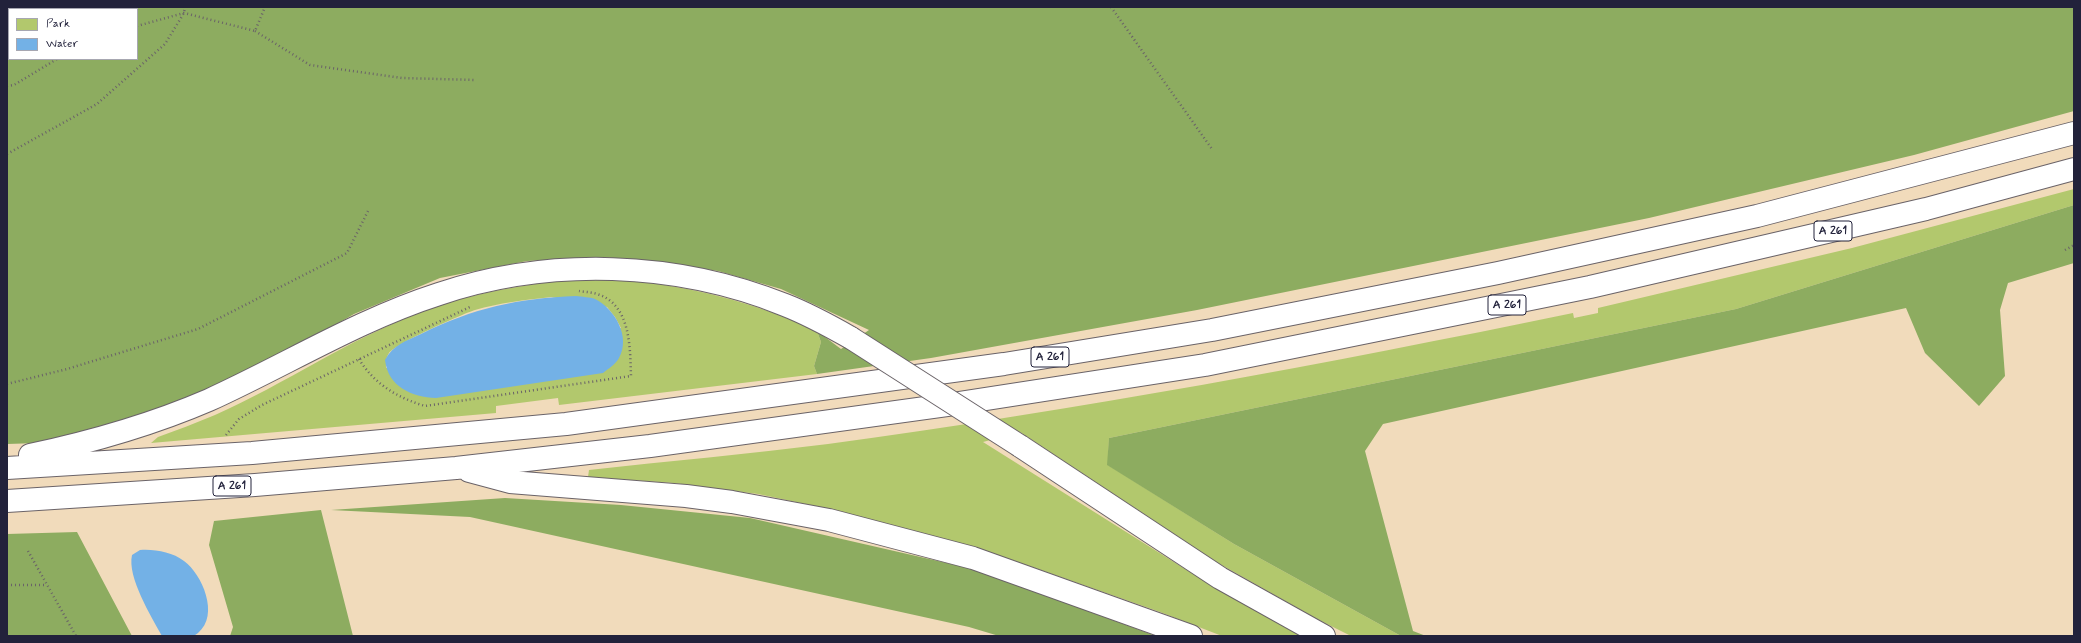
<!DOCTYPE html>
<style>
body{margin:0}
#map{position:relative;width:2081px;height:643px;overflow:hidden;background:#f1dbbb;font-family:Mynerve,sans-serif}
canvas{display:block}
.frame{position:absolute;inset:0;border:8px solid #22223b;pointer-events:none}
.legend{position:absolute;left:8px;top:8px;width:130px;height:52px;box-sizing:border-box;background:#fff;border:1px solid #a7a7b1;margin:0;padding:5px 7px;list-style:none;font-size:12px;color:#22223b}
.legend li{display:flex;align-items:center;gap:8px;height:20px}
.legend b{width:20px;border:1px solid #a7a7b1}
</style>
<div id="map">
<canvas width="2081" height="643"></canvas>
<div class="frame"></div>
<ul class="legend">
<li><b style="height:11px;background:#b2c86d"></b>Park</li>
<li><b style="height:11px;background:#73b1e6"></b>Water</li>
</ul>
</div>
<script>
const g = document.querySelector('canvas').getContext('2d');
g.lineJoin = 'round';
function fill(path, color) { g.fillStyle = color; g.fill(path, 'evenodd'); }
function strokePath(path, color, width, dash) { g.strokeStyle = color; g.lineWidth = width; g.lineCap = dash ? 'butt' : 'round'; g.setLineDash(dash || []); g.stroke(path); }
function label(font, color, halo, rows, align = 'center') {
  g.font = font + ' Mynerve,sans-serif'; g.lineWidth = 3; g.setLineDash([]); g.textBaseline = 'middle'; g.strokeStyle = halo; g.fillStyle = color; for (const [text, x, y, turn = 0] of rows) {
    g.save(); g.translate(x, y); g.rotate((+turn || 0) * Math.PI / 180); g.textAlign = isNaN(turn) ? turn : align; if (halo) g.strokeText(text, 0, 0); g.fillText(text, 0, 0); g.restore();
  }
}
fill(new Path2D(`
 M 2074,189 L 2074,205 L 1736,309 L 1109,438 L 1108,465 L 1234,544 L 1401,636 L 1351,636 L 1317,619 L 1218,563 L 1020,432 L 983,442 L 1193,574 L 1305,636 L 1222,636 L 1160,612 L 978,548 L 834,510 L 758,494 L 674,483 L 588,477 L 589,470 C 669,461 749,454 828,444 C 1078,410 1326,364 1573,313 L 1574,318 L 1598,313 L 1598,308 L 1852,248 Z
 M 578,279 C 599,280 621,280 642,282 C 703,289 761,305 817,331 L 821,342 L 814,366 L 817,374 L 559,405 L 558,398 L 496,406 L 496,413 L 151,443 L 158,437 C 177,430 196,423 215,415 C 285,384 349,339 421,312 C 471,293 525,284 578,279 ZM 551,297 L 607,307 L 615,317 L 621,328 L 386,368 C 386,362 386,358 389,353 C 397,343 460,315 475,310 C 499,303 525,300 551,297 Z`), '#b2c86d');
fill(new Path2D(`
 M 7,7 L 2074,7 L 2074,111 L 1914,155 L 1649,218 L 1197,310 L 931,358 L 817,374 L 814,366 L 821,342 L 817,331 L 841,349 L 869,330 L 781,289 L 718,271 L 650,261 L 601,257 L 527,261 L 440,278 L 354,314 L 263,367 L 166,412 L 39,443 L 7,444 ZM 9,9 L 137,9 L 137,59 L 9,59 Z
 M 2074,205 L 2074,263 L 2008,283 L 2000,310 L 2005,376 L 1979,406 L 1925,353 L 1906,308 L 1383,424 L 1365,451 L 1413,631 L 1426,636 L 1401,636 L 1234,544 L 1107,465 L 1109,438 L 1736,309 Z
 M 505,498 L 621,505 L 750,518 L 973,569 L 1156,636 L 999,636 L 969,627 L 470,517 L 331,510 Z
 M 321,510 L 353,636 L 230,636 L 233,627 L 209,545 L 214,521 Z
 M 77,532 L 132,636 L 7,636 L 7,534 Z`), '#8dac60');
fill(new Path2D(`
 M 576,296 C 582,297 590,297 595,299 C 615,309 631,337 619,358 C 615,365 609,368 603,373 L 436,398 C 412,397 388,387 385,360 C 393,345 406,341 421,334 C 473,308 519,298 576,296 Z
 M 140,550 C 155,549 172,552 184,561 C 202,574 220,615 198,633 C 191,640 171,636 162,636 C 151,616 127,577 132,555 Z`), '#73b1e6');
const highway = new Path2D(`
 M 1020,446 L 1220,578 L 1324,636
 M 30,455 C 91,442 151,425 209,400 C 286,365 358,320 439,294 C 550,257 676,261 785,305 C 808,314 830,326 851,338
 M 7,468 L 252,453 L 566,424 L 1004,364 L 1212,330 L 1498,273 L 1757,216 L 2074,133
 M 469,471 L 510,482 L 686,496 L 732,502 L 829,520 L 973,558 L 1191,636
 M 7,501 L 255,485 L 456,468 L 650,446 L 947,405 L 1205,365 L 1590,287 L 1926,209 L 2074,169`);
strokePath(highway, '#6a6368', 24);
strokePath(new Path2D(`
 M 1111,7 L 1212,149
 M 137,26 L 184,13 L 255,31 L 265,7
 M 255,31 L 310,65 L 402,78 L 476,80
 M 7,86 L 14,85 L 57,59
 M 7,154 L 97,104 L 165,44 L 184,13 L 185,7
 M 2065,250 L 2074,245
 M 359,359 C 374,384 398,398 425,406 L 631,376 C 630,348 631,304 597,294 C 591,292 585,292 579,291
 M 7,384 L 67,369 L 198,329 L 347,253 L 368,211
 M 226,435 L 239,419 L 262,405 L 470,307
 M 28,551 L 76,636
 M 7,585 L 46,585`), '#6a6368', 2.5, [1, 3]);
strokePath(highway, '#fff', 22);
const highwayBridge = new Path2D(`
 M 851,338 L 1020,446`);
strokePath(highwayBridge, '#6a6368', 24, []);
strokePath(highwayBridge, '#fff', 22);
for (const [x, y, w] of [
 [1833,231,38],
 [1507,305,38],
 [1050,357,38],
 [232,486,38]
]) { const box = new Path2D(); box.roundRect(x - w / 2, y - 10, w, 20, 3); g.fillStyle = '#fff'; g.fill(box); strokePath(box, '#22223b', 1); }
label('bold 12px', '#22223b', null, [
 ["A 261",1833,231],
 ["A 261",1507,305],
 ["A 261",1050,357],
 ["A 261",232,486]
]);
</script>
